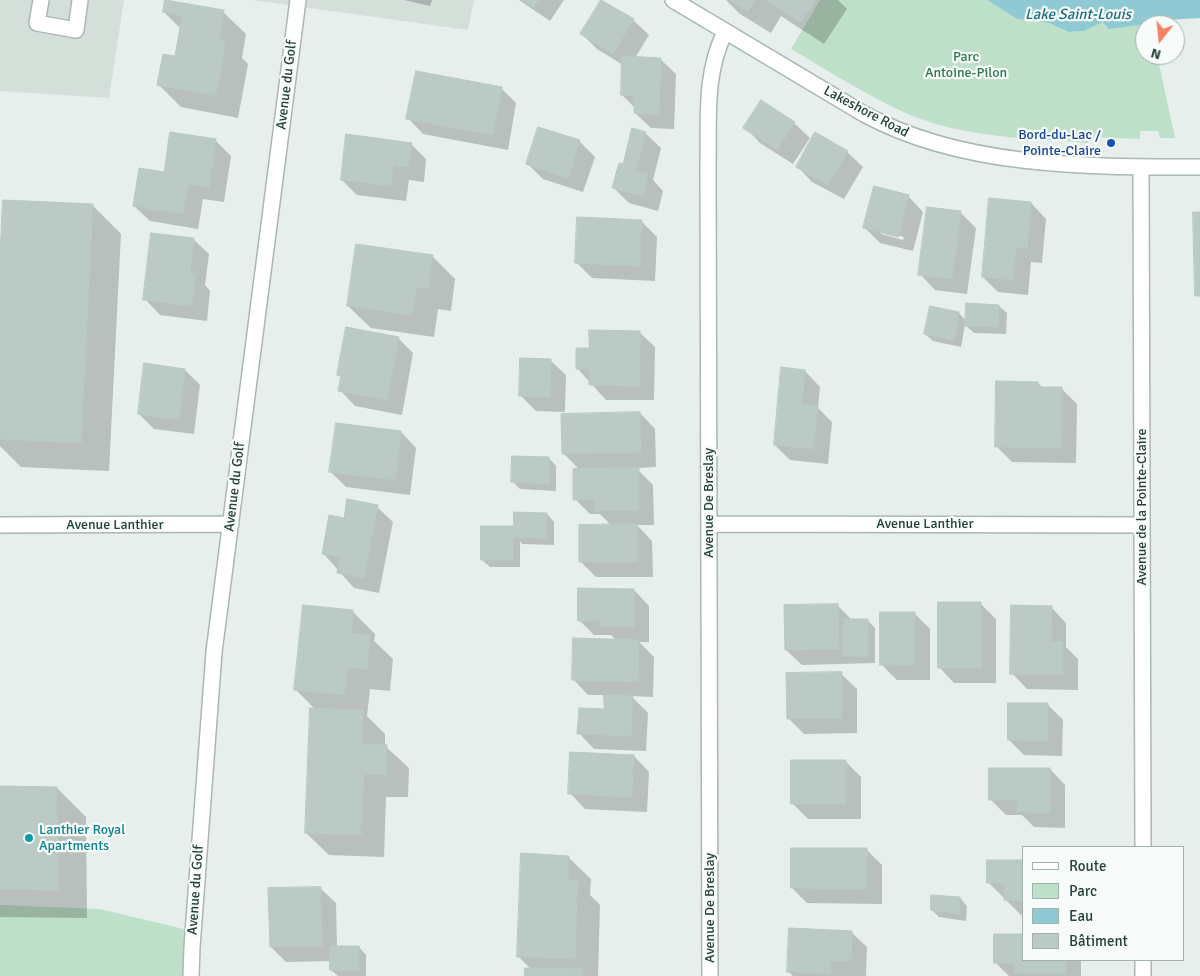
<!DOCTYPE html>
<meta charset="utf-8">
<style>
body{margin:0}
#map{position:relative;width:1200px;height:976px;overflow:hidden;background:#e6efeb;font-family:Signika,sans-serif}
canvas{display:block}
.legend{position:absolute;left:1022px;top:846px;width:162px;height:115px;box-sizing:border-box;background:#f7fbf9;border:1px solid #a3b1ad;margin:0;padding:6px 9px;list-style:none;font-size:15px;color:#24423a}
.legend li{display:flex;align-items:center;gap:10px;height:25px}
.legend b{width:25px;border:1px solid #a3b1ad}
.north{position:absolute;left:1135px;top:15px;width:50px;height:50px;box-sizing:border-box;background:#f7fbf9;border:1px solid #a3b1ad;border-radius:50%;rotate:196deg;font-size:14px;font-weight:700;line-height:20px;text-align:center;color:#24423a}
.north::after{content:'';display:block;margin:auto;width:18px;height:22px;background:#f4845f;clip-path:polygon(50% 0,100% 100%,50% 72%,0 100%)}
</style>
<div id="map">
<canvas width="1200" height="976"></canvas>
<ul class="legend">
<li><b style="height:6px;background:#fff"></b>Route</li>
<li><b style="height:14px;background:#bfe0c8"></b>Parc</li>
<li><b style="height:14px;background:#8ec9d4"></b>Eau</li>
<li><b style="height:14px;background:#bbcac4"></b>Bâtiment</li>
</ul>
<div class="north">N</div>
</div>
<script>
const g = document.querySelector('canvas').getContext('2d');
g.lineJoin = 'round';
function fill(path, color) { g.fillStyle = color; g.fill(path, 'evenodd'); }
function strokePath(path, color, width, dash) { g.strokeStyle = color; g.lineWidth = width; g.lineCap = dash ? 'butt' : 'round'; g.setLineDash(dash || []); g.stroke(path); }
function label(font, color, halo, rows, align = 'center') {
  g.font = font + ' Signika,sans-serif'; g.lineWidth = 4.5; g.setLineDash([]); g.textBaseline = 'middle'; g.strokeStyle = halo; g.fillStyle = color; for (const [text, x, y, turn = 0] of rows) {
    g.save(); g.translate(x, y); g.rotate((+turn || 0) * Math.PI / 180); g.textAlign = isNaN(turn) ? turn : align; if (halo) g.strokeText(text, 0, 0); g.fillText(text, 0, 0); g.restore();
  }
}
fill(new Path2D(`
 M 0,0 L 124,0 L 109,98 L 0,91 Z
 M 252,0 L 474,0 L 468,30 Z`), '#d4dfda');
fill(new Path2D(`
 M 820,0 L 987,0 L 1017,19 L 1049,23 L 1069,32 L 1084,31 L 1103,22 L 1139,25 L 1149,21 L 1150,25 L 1145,25 L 1145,55 L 1157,55 L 1175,138 L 1160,138 L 1158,131 L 1140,131 L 1140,139 L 1088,137 L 1088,143 C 1029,138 964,138 908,114 C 867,96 829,71 791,49 Z
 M 0,905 L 100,909 L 196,932 L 196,976 L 0,976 Z`), '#bfe0c8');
fill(new Path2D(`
 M 987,0 L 1200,0 L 1200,18 L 1149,21 L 1139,25 L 1109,29 L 1103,22 L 1084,31 L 1069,32 L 1049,23 L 1017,19 Z`), '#8ec9d4');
fill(new Path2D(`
 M 404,0 L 432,0 L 430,6 Z
 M 519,0 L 564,0 L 550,21 Z
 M 726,0 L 838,0 L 847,9 L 824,44 L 781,16 L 771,33 L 740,14 Z
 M 164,12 L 223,12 L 246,34 L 242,58 L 248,64 L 238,118 L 181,107 L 158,84 L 176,58 L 181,29 Z
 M 633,20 L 649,35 L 635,58 L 660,59 L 676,74 L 674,129 L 651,128 L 635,113 L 635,108 L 622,95 L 623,65 L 597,49 L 582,34 Z
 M 501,88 L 516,103 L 508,150 L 423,134 L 408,118 Z
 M 762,101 L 794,123 L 810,138 L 793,164 L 760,143 L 745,127 Z
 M 645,133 L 661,148 L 653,180 L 663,191 L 658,211 L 629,203 L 614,188 L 624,166 Z
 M 215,140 L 231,156 L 224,202 L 203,199 L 198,229 L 150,221 L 134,206 L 165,173 Z
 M 579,141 L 595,157 L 583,192 L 543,179 L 528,164 Z
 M 411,144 L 426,159 L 424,182 L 409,180 L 406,201 L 357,195 L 342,180 Z
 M 847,152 L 863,167 L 844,199 L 812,182 L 797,166 Z
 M 908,196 L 923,212 L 913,251 L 880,243 L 864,227 ZM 881,231 L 904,237 L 903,240 L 881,234 Z
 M 1031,203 L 1046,219 L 1042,263 L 1031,262 L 1028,295 L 998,292 L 983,277 Z
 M 92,205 L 121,234 L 109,471 L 21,467 L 0,446 L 0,278 Z
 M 928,208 L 961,213 L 976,228 L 967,294 L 935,290 L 920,274 Z
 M 641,221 L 657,237 L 655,281 L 592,278 L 576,262 Z
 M 193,239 L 209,254 L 205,285 L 210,291 L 207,321 L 160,315 L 145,299 Z
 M 432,256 L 455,279 L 451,311 L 438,309 L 434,337 L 371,328 L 348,306 Z
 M 999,306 L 1007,313 L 1006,334 L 974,333 L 965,325 L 961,347 L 933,341 L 925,334 L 959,313 L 966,321 Z
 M 639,332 L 655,347 L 654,400 L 606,400 L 577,368 L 590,349 Z
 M 398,338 L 413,353 L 402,415 L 355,406 L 340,390 L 342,378 L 338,375 Z
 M 550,360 L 566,375 L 565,412 L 536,411 L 521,396 Z
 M 185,370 L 200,385 L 194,434 L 154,429 L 139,414 Z
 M 805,371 L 820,387 L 818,408 L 832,422 L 828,464 L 790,460 L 775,445 Z
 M 1038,383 L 1043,388 L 1062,389 L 1077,404 L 1076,463 L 1012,462 L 996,446 Z
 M 640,413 L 655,429 L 656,467 L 636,468 L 653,485 L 654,525 L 637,525 L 652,541 L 653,577 L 596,577 L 581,562 L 611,525 L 600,514 L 590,514 L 575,499 L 580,470 L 563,453 Z
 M 401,432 L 416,448 L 410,495 L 346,487 L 331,472 Z
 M 549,458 L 556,466 L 556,491 L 520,489 L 513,482 Z
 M 377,507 L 393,522 L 379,593 L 354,588 L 323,553 L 345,520 Z
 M 547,514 L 554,522 L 554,545 L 522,544 L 520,541 L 520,567 L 490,567 L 482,560 L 512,527 L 515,530 Z
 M 634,590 L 649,606 L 649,642 L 639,642 L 654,657 L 653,697 L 631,696 L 648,713 L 646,751 L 594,749 L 579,733 L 605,710 L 605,695 L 588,695 L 573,679 L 616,640 L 611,635 L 594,635 L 579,620 Z
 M 980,603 L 996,619 L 996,683 L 954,683 L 939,667 Z
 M 837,605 L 852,620 L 867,620 L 875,628 L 875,663 L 802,665 L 786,650 Z
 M 1051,607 L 1066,623 L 1066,647 L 1078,659 L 1078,690 L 1027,689 L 1012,673 Z
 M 352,611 L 375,634 L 374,641 L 393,659 L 390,691 L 370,689 L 367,716 L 385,734 L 385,746 L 409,768 L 408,797 L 386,797 L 384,857 L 329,855 L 306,833 L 316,710 L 296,690 Z
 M 914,613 L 930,629 L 930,680 L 897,680 L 881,664 Z
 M 841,674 L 857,689 L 857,733 L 804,734 L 788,718 Z
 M 1047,704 L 1063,720 L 1062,756 L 1024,755 L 1009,740 Z
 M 634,756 L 649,772 L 647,812 L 585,809 L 570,793 Z
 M 845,761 L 861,777 L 861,819 L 808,819 L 792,803 Z
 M 1050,769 L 1065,785 L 1065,828 L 1034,827 L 1022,815 L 1006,815 L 991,800 Z
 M 0,787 L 57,788 L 86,817 L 87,918 L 0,917 Z
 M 867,850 L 882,865 L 882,904 L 807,903 L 792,888 Z
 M 568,857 L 591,879 L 590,895 L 600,905 L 598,976 L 526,976 L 531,969 L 518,956 Z
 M 1024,862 L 1024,915 L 1021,915 L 988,882 Z
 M 320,888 L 336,903 L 337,947 L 359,947 L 366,955 L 366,976 L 338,976 L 331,970 L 331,961 L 286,962 L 271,947 Z
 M 960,898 L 967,906 L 966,921 L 939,917 L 932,910 Z
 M 851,932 L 867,947 L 866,976 L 793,976 L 789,972 Z
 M 1024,960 L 1081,960 L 1081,976 L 1009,976 L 995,962 Z`), '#0003');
const building = new Path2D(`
 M 165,0 L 224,10 L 219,39 L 226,40 L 216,96 L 157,85 L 163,54 L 175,56 L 182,16 L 163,12 Z
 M 523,0 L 539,0 L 534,7 Z
 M 601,0 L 634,19 L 613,54 L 580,34 Z
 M 730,0 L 755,0 L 748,11 Z
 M 766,0 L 816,0 L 801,22 Z
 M 622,56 L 661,58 L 659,114 L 634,113 L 634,96 L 621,95 Z
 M 416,71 L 502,87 L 493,135 L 406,119 Z
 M 761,100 L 795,122 L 777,150 L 743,128 Z
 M 538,127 L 580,140 L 568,178 L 526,164 Z
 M 632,128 L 646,132 L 636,171 L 648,174 L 643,196 L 612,188 L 619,163 L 623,164 Z
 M 170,132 L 216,139 L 209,187 L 188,184 L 183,214 L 133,206 L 139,168 L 164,172 Z
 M 815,132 L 848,151 L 828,185 L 796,167 Z
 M 346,134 L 412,143 L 408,167 L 394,165 L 391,186 L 341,180 Z
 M 874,186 L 909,195 L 898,237 L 863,228 Z
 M 989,198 L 1031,202 L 1027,248 L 1016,247 L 1013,280 L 982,277 Z
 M 3,200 L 93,204 L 81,443 L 0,439 L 0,254 Z
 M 927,207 L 961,211 L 952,279 L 918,275 Z
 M 1193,212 L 1200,212 L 1200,296 L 1195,296 Z
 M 577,217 L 642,220 L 640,266 L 575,263 Z
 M 151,233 L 194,238 L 190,273 L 196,274 L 192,306 L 143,300 Z
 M 356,244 L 433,255 L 428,289 L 416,287 L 412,315 L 347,306 Z
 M 966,303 L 999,305 L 998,327 L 965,326 Z
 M 930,306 L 959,312 L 954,340 L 924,334 Z
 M 346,327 L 399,337 L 387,400 L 338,391 L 341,376 L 337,375 Z
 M 589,330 L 640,331 L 640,386 L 589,385 L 589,369 L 576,369 L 576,348 L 589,348 Z
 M 520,358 L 551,359 L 550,397 L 519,396 Z
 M 144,363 L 185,369 L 179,420 L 138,414 Z
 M 781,367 L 805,370 L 802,404 L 818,406 L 813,449 L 774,445 Z
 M 996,381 L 1038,382 L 1038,387 L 1062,387 L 1061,448 L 995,447 Z
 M 640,412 L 641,452 L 562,454 L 561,414 Z
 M 336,423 L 401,431 L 395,480 L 329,472 Z
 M 512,456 L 549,457 L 549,484 L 511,482 Z
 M 639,468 L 639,510 L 595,511 L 595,499 L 573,500 L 573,469 Z
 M 347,499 L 378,505 L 364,578 L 337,573 L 340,557 L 322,554 L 329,515 L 344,518 Z
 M 514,512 L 547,513 L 547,538 L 514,537 Z
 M 637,524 L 638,562 L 579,562 L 579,525 Z
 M 481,526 L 513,526 L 513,560 L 481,560 Z
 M 578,588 L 634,589 L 634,627 L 600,626 L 600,620 L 578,621 Z
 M 938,602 L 981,602 L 981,668 L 938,668 Z
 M 838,604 L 839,649 L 785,650 L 784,605 Z
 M 303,605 L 353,610 L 351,633 L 370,635 L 367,669 L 348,667 L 345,695 L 294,690 Z
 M 1011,605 L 1052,606 L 1051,642 L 1063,642 L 1063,675 L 1010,674 Z
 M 880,612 L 915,612 L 915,665 L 880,665 Z
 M 844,619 L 868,619 L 868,656 L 844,656 Z
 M 573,638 L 639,640 L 638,682 L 572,680 Z
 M 842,672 L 842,718 L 787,719 L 786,673 Z
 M 604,695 L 633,696 L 631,736 L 577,734 L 579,708 L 604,709 Z
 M 1008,703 L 1048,703 L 1047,741 L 1008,740 Z
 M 310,708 L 363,710 L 362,744 L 387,745 L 386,775 L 364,774 L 361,835 L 305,833 Z
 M 570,752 L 634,755 L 632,797 L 568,794 Z
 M 791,760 L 846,760 L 846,804 L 791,804 Z
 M 989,768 L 1050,768 L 1050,813 L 1017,812 L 1017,800 L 989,800 Z
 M 0,786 L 57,787 L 58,890 L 0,889 Z
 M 791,848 L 867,848 L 867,889 L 791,888 Z
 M 521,853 L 569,856 L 568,880 L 578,881 L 575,959 L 517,957 Z
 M 987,860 L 1024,860 L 1024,901 L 1004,900 L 1004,883 L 987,883 Z
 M 321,887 L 322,946 L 270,947 L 268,888 Z
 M 931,895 L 960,897 L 959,914 L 931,910 Z
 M 789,928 L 852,931 L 851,961 L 831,960 L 831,974 L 787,972 Z
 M 994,934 L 1024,934 L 1024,960 L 1066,960 L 1066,974 L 1015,973 L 1014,963 L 994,963 Z
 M 330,946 L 359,946 L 359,971 L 330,970 Z
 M 525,968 L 582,969 L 582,976 L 525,976 Z`);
fill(building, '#bbcac4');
strokePath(building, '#b8c9c2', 1);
const minor = new Path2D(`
 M 41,0 L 37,23 L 76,30 L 80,0
 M 673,0 L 864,114 C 963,168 1089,167 1200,167
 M 1141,167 L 1143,847
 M 709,524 L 1142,525
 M 0,525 L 231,524
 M 1143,960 L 1143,976
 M 191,976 L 192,947 L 214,652 L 298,0
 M 710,976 L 708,166 C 709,120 704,74 725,32`);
strokePath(minor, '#a8b8b2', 18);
strokePath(minor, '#fff', 15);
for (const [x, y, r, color] of [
 [1111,143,5,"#1a4fb4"],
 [29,838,5,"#0f9aa8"]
]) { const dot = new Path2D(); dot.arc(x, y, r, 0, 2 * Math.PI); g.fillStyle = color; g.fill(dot); strokePath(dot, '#f7fbf9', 2); }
label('14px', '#2d7a4b', '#f7fbf9', [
 ["Parc",966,57],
 ["Antoine-Pilon",966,73]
]);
label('14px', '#24423a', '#f7fbf9', [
 ["Avenue du Golf",287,85,-83],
 ["Lakeshore Road",866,112,28],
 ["Avenue du Golf",235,487,-83],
 ["Avenue De Breslay",709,503,-90],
 ["Avenue de la Pointe-Claire",1142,507,-90],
 ["Avenue Lanthier",925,524],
 ["Avenue Lanthier",115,525],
 ["Avenue du Golf",196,890,-86],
 ["Avenue De Breslay",710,908,-90]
]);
label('14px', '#164399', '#f7fbf9', [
 ["Bord-du-Lac /",1101,135],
 ["Pointe-Claire",1101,151]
], 'right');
label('14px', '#0d838f', '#f7fbf9', [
 ["Lanthier Royal",39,830],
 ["Apartments",39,846]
], 'left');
label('italic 15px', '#1c6f80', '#f7fbf9', [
 ["Lake Saint-Louis",1078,15]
]);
</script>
